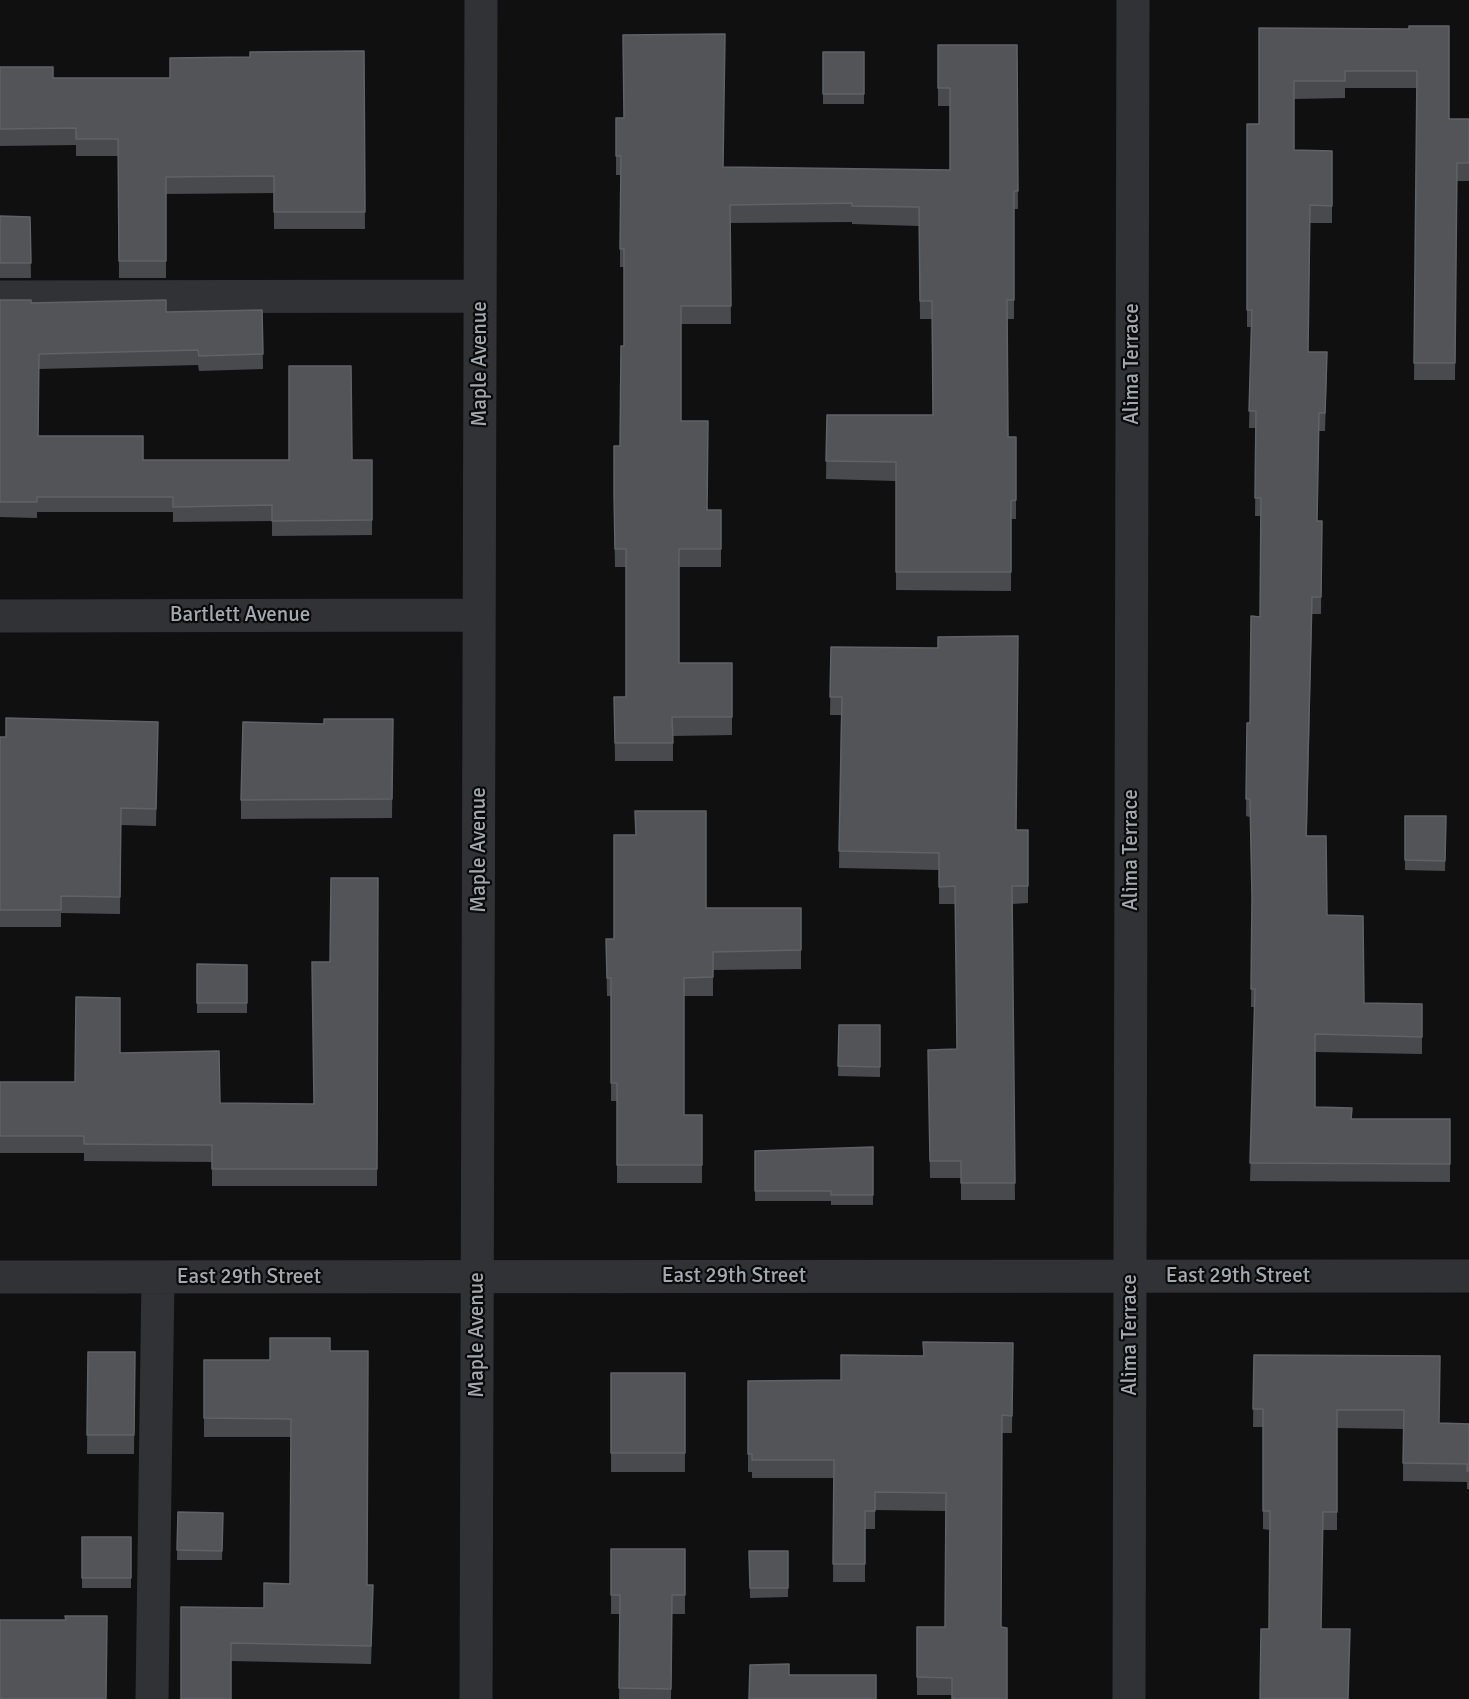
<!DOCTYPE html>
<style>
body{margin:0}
canvas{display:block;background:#101011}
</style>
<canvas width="1469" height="1699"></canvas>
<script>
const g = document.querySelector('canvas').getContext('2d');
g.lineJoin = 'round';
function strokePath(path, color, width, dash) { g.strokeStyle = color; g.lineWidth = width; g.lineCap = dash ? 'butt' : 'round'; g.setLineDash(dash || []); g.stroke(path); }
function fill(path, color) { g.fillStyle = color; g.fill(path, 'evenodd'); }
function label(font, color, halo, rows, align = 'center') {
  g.font = font + ' Signika,sans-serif'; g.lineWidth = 4.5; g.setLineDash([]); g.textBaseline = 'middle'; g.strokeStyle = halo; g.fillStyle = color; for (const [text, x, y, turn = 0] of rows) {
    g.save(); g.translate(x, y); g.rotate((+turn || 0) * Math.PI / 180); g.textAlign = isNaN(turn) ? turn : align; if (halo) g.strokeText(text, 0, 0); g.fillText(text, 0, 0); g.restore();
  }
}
strokePath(new Path2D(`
 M 0,297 L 480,296
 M 0,616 L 479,615
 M 0,1277 L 1469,1276
 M 152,1699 L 158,1277
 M 476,1699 L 481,0
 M 1129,1699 L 1133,0`), '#313235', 33);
fill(new Path2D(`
 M 1259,28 L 1409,29 L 1449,119 L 1469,119 L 1469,181 L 1457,181 L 1455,380 L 1414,380 L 1417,88 L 1345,88 L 1345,98 L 1294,99 L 1294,150 L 1332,151 L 1332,223 L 1310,223 L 1308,352 L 1327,370 L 1325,431 L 1319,431 L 1317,521 L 1322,521 L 1321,614 L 1312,614 L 1307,836 L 1327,915 L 1364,1003 L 1422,1004 L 1422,1054 L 1315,1052 L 1315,1107 L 1352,1119 L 1450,1119 L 1450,1182 L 1250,1181 L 1255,1007 L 1251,1007 L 1252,907 L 1250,817 L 1246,816 L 1247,723 L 1250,723 L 1260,617 L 1261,516 L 1255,516 L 1256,428 L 1249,428 L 1251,327 L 1247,327 L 1247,124 L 1259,124 Z
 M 938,45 L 1017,45 L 1018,209 L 1014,209 L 1014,319 L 1007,319 L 1008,437 L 1016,437 L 1016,519 L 1011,519 L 1011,591 L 896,590 L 896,481 L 826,479 L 827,415 L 933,415 L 932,319 L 920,319 L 919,226 L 852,224 L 852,222 L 730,223 L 731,324 L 681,324 L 681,421 L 708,510 L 721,510 L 721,567 L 679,567 L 679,663 L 732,663 L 732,735 L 673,736 L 673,761 L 615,761 L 614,697 L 626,697 L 626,567 L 615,567 L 614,513 L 620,446 L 624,346 L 624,267 L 620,267 L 620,175 L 616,175 L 616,118 L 624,118 L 723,167 L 950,170 L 950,106 L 938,106 Z
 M 364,51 L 365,229 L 274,229 L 274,193 L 166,194 L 166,278 L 119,278 L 118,156 L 76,156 L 76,145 L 0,146 L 0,67 L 53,78 L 170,78 L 250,57 Z
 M 823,52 L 864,52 L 864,104 L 823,104 Z
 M 0,216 L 30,217 L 31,278 L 0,278 Z
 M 0,300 L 166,312 L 262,310 L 263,369 L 199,371 L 198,365 L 39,369 L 38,436 L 143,460 L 372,460 L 372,535 L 272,536 L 272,521 L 173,522 L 173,512 L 37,512 L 37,518 L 0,517 Z
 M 831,647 L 1016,830 L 1028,830 L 1028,903 L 1012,904 L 1015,1200 L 961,1200 L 961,1178 L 930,1178 L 928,1050 L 957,1049 L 955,904 L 939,904 L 939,870 L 839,868 L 841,715 L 830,715 Z
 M 393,719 L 392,818 L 241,819 L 241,800 L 324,724 Z
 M 0,737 L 158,739 L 156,826 L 121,825 L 120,914 L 61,913 L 61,927 L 0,927 Z
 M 1405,816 L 1446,816 L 1445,871 L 1405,870 Z
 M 378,878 L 377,1186 L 212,1186 L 212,1162 L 84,1161 L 84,1153 L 0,1153 L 0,1082 L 75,1082 L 120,1053 L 220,1103 L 314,1104 L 330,962 Z
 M 706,908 L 801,908 L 801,969 L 713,970 L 713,996 L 684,996 L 684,1115 L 702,1115 L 702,1183 L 617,1183 L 617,1101 L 611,1101 L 611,996 L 607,996 L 606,939 L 614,939 Z
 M 197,964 L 247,965 L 247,1013 L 197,1013 Z
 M 839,1025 L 880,1025 L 880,1077 L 838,1076 Z
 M 873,1147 L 873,1205 L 831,1205 L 831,1201 L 755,1201 L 755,1151 Z
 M 1013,1343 L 1012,1433 L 1002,1433 L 952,1695 L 917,1695 L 917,1627 L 945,1627 L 946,1511 L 875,1510 L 875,1529 L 865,1529 L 865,1582 L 833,1582 L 834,1478 L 752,1478 L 752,1472 L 748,1472 L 748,1381 L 841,1380 L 924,1356 Z
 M 330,1351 L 367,1585 L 373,1604 L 371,1664 L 231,1661 L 181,1607 L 264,1608 L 290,1584 L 291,1437 L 204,1437 L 204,1360 L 270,1360 Z
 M 88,1352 L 135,1352 L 134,1454 L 87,1454 Z
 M 1254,1355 L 1439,1423 L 1469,1424 L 1469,1489 L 1467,1489 L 1467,1482 L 1403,1481 L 1403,1429 L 1337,1428 L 1337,1530 L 1323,1530 L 1269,1629 L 1270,1530 L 1263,1529 L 1263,1427 L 1253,1427 Z
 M 611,1373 L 685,1373 L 685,1472 L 611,1472 Z
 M 178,1512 L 223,1513 L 222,1560 L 177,1560 Z
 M 82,1537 L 131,1537 L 131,1588 L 82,1588 Z
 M 611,1549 L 685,1549 L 685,1614 L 672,1614 L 671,1699 L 619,1699 L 620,1614 L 611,1614 Z
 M 749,1551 L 788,1551 L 788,1597 L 750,1598 Z`), '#494a4d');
const building = new Path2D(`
 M 1409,26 L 1449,26 L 1449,119 L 1469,119 L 1469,163 L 1457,163 L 1455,363 L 1414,363 L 1417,71 L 1345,71 L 1345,81 L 1294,81 L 1294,150 L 1332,151 L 1332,206 L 1310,205 L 1308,352 L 1327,352 L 1325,413 L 1319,413 L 1317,521 L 1322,521 L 1321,597 L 1312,597 L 1306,836 L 1326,836 L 1327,915 L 1363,916 L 1364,1003 L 1422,1004 L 1422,1037 L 1315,1034 L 1315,1107 L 1352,1108 L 1351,1119 L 1450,1119 L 1450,1164 L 1250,1163 L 1255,989 L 1251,989 L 1252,897 L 1250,799 L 1246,799 L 1247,723 L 1250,723 L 1251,616 L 1260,617 L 1261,498 L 1255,498 L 1256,411 L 1249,411 L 1252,310 L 1247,310 L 1247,124 L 1259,124 L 1259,28 L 1409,29 Z
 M 725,34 L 723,167 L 950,170 L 950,88 L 938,88 L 938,45 L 1017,45 L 1018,191 L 1014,191 L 1014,300 L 1007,300 L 1008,437 L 1016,437 L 1016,500 L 1011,501 L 1011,572 L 896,572 L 896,462 L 826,461 L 827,415 L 933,415 L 932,301 L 920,301 L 919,207 L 852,206 L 852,203 L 730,205 L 731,306 L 681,306 L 681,421 L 708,421 L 707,510 L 721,510 L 721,549 L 679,549 L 679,663 L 732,663 L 732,717 L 672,717 L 673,743 L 615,743 L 614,697 L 626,697 L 626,549 L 615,549 L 614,495 L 614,446 L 620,446 L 621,346 L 624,346 L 624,249 L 620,249 L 621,156 L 616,156 L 616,118 L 624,118 L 623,35 Z
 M 364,51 L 365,212 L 274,212 L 274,176 L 166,177 L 166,261 L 119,261 L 118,139 L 76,139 L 76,128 L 0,129 L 0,67 L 53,67 L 53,78 L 170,78 L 170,58 L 250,57 L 250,52 Z
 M 823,52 L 864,52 L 864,94 L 823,94 Z
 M 0,216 L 30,217 L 31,263 L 0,263 Z
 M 0,300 L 31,300 L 31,303 L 166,300 L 166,312 L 262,310 L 263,354 L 199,356 L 198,350 L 39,354 L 38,436 L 143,436 L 143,460 L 289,460 L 289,366 L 351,366 L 352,460 L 372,460 L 372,520 L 272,521 L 272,505 L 173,507 L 173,497 L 37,497 L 37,502 L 0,502 Z
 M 1018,636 L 1016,830 L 1028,830 L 1028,886 L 1012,886 L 1015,1183 L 961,1183 L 961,1161 L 930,1161 L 928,1050 L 957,1049 L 955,886 L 939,887 L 939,853 L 839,851 L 842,697 L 830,697 L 831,647 L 938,648 L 938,637 Z
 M 6,718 L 158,722 L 156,809 L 121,808 L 120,897 L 61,896 L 61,910 L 0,910 L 0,737 L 6,737 Z
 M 324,719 L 393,719 L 392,799 L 241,800 L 243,722 L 324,724 Z
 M 635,811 L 706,811 L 706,908 L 801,908 L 801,950 L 713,952 L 713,977 L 684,978 L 684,1115 L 702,1115 L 702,1165 L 617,1165 L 617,1083 L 611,1083 L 611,978 L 607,978 L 606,939 L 614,939 L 614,835 L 636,835 Z
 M 1405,816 L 1446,816 L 1445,861 L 1405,860 Z
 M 331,878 L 378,878 L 377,1169 L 212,1169 L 212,1145 L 84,1144 L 84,1136 L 0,1136 L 0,1082 L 75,1082 L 76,997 L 120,998 L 120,1053 L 219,1051 L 220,1103 L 314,1104 L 312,962 L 330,962 Z
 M 197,964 L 247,965 L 247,1003 L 197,1003 Z
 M 839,1025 L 880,1025 L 880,1067 L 838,1066 Z
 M 873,1147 L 873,1195 L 831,1195 L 831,1191 L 755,1191 L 755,1151 Z
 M 270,1338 L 330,1338 L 330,1351 L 368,1351 L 367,1585 L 373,1585 L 371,1646 L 231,1643 L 231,1699 L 181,1699 L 181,1607 L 264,1608 L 264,1583 L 290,1584 L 291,1419 L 204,1418 L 204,1360 L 270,1360 Z
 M 923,1342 L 1013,1343 L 1012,1416 L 1002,1415 L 1001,1627 L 1007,1628 L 1007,1699 L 952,1699 L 952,1678 L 917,1677 L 917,1627 L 945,1627 L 946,1493 L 875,1492 L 875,1511 L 865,1511 L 865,1564 L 833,1564 L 834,1460 L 752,1460 L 752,1454 L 748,1454 L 748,1381 L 841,1380 L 841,1355 L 924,1356 Z
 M 88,1352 L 135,1352 L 134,1435 L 87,1435 Z
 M 1254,1355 L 1440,1356 L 1439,1423 L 1469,1424 L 1469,1471 L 1467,1471 L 1467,1464 L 1403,1463 L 1404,1410 L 1337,1410 L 1337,1512 L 1323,1512 L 1321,1629 L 1350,1629 L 1348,1699 L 1260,1699 L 1261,1629 L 1269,1629 L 1270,1511 L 1263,1511 L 1263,1409 L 1253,1409 Z
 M 611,1373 L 685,1373 L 685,1453 L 611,1453 Z
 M 178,1512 L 223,1513 L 222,1551 L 177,1550 Z
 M 82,1537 L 131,1537 L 131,1578 L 82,1578 Z
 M 611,1549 L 685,1549 L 685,1595 L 672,1595 L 671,1689 L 619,1688 L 620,1595 L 611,1595 Z
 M 749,1551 L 788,1551 L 788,1588 L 750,1588 Z
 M 65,1616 L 107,1616 L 106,1699 L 0,1699 L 0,1620 L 66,1620 Z
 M 789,1664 L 789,1675 L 876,1675 L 876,1699 L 749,1699 L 750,1665 Z`);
fill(building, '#525458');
strokePath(building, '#5f6266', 1.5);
label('21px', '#a3a9b0', '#0b0b0c', [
 ["Maple Avenue",480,364,-90],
 ["Alima Terrace",1132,364,-90],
 ["Bartlett Avenue",240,615],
 ["Maple Avenue",479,850,-90],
 ["Alima Terrace",1131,850,-90],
 ["East 29th Street",734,1276],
 ["East 29th Street",1238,1276],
 ["East 29th Street",249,1277],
 ["Maple Avenue",477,1335,-90],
 ["Alima Terrace",1130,1335,-90]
]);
</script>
